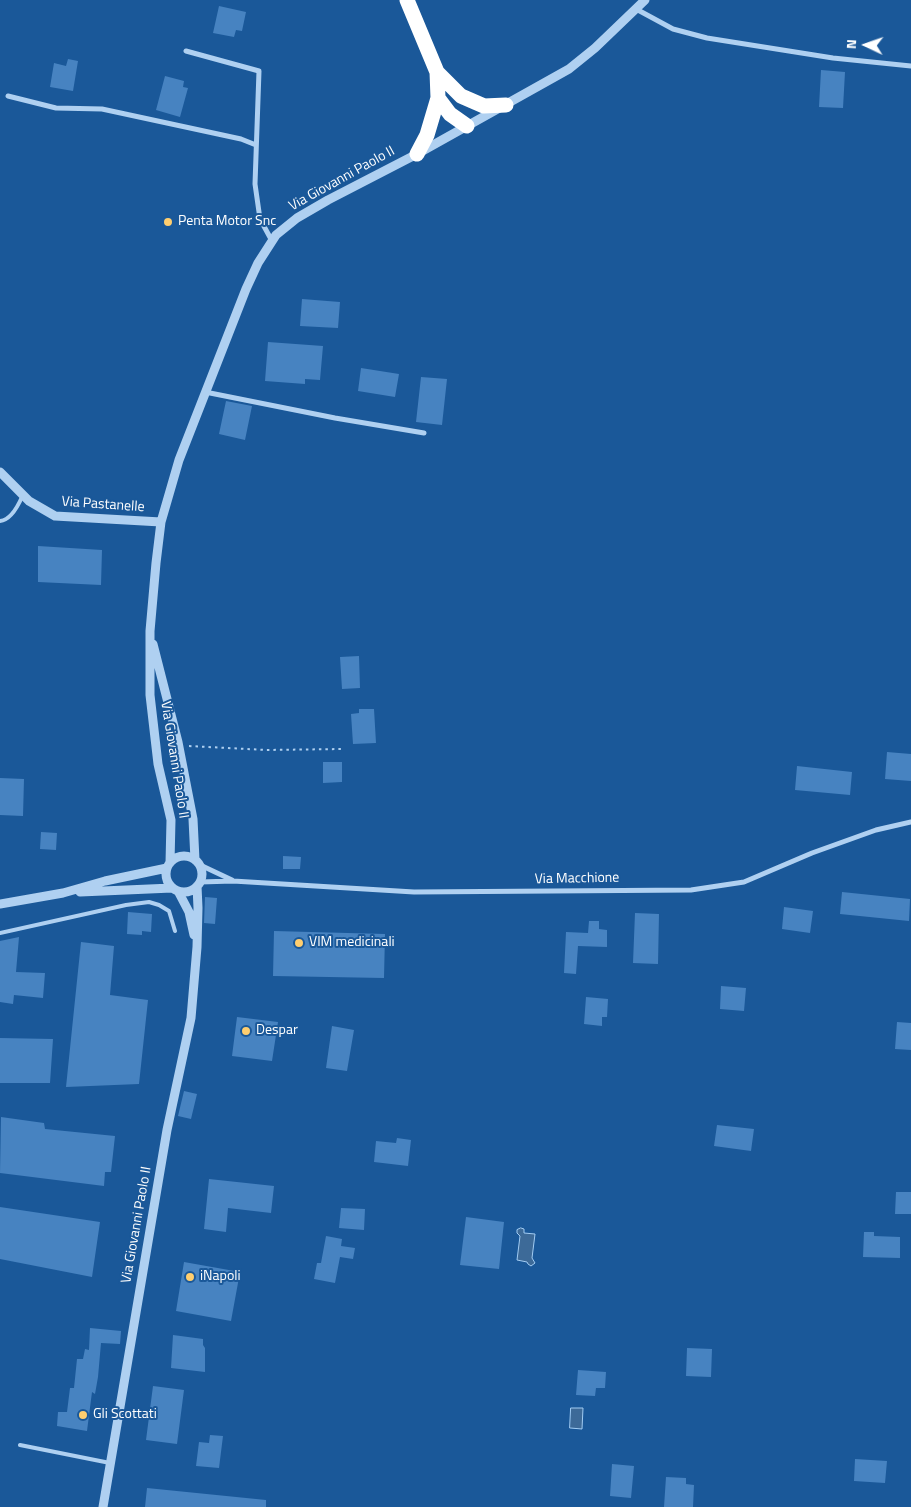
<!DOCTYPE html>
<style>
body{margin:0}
#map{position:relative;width:911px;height:1507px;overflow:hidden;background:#1a5899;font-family:"Titillium Web",sans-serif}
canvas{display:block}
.north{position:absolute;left:841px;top:20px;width:50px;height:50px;-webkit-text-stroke:4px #1a5899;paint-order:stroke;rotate:273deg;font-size:14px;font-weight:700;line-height:20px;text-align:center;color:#fff}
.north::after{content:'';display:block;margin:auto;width:18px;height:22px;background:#fff;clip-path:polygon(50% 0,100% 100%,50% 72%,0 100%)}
</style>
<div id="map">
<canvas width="911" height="1507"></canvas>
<div class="north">N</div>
</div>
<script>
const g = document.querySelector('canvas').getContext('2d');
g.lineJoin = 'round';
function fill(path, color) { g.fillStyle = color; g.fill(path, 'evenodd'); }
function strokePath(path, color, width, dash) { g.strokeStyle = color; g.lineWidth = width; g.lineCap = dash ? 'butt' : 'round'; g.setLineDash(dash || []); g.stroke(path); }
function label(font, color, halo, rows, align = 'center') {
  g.font = font + ' "Titillium Web",sans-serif'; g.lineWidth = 4; g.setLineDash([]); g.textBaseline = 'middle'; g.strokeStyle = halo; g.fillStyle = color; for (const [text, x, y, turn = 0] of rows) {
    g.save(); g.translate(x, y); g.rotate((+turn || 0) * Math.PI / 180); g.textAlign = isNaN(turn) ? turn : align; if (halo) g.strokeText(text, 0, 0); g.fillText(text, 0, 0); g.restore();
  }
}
const water = new Path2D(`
 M 521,1228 L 524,1229 L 524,1233 L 535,1234 L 532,1258 L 535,1263 L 531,1266 L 528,1264 L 527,1262 L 517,1260 L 520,1236 L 517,1233 L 517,1230 Z
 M 571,1408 L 583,1408 L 582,1429 L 570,1428 Z`);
fill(water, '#3d6a98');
strokePath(water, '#a2ccf3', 1);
fill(new Path2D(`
 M 219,6 L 246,12 L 242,31 L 236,30 L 234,37 L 213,33 Z
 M 68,59 L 78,61 L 73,91 L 50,87 L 54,63 L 66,66 Z
 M 821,70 L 845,72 L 843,108 L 819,107 Z
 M 165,76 L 184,81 L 183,87 L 188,88 L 180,117 L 156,110 Z
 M 302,299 L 340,302 L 338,328 L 300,326 Z
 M 268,342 L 323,346 L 320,380 L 305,379 L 305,384 L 265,381 Z
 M 361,368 L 399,374 L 395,397 L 358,391 Z
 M 421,377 L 447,379 L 442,425 L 416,422 Z
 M 226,401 L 252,406 L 245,440 L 219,434 Z
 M 38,546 L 102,550 L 101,585 L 38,582 Z
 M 359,656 L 360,688 L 342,689 L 340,657 Z
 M 359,709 L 374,709 L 376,743 L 353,744 L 351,714 L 359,713 Z
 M 887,752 L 911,754 L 911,781 L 885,779 Z
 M 323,762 L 342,762 L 342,782 L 323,783 Z
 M 797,766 L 852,772 L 850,795 L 795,790 Z
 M 0,778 L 24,779 L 23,816 L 0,815 Z
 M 41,832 L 57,833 L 56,850 L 40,849 Z
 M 283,856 L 301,857 L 300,869 L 283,869 Z
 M 842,892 L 910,899 L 909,921 L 840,914 Z
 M 205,897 L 217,898 L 215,924 L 204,923 Z
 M 784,907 L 813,911 L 810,933 L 782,929 Z
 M 128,912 L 152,914 L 151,932 L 142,931 L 142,935 L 127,934 Z
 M 635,913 L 659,914 L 658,964 L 633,963 Z
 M 589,921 L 599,921 L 599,929 L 607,930 L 607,947 L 578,946 L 576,974 L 564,973 L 566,932 L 588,933 Z
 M 274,931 L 385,934 L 384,978 L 273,976 Z
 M 19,937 L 16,972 L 45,973 L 43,998 L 14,995 L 13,1004 L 0,1002 L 0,941 Z
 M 81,942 L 114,946 L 110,995 L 148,1000 L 139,1084 L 66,1087 Z
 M 721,986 L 746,988 L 744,1011 L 720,1009 Z
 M 586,997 L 608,999 L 607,1017 L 602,1017 L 602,1026 L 584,1024 Z
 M 237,1017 L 278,1022 L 272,1061 L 232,1056 Z
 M 897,1022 L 911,1023 L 911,1050 L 895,1049 Z
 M 332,1026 L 354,1030 L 347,1071 L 326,1068 Z
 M 0,1038 L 53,1039 L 50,1083 L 0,1083 Z
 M 184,1091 L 197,1094 L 191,1119 L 178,1116 Z
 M 1,1117 L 44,1123 L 45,1129 L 115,1136 L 111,1172 L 105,1172 L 104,1186 L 0,1173 Z
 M 717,1125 L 754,1129 L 751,1151 L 714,1146 Z
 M 397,1138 L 411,1140 L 408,1166 L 374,1162 L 376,1141 L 396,1143 Z
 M 209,1179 L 274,1186 L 271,1213 L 228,1208 L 226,1232 L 204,1229 Z
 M 896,1192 L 911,1192 L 911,1214 L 895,1214 Z
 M 0,1207 L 100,1222 L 92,1277 L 0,1259 Z
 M 341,1208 L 365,1209 L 364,1230 L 339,1228 Z
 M 466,1217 L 504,1222 L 499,1269 L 460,1265 Z
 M 864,1232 L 874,1232 L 874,1236 L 900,1237 L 900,1258 L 863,1257 Z
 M 326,1236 L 342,1239 L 341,1246 L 355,1248 L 353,1259 L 340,1257 L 335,1283 L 314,1279 L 317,1263 L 321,1263 Z
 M 184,1262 L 240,1272 L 231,1321 L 176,1311 Z
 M 90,1328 L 121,1331 L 120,1344 L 101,1343 L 98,1377 L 95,1394 L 92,1392 L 87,1431 L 57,1426 L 58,1412 L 67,1412 L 70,1388 L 74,1388 L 77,1359 L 83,1359 L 85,1349 L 89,1350 Z
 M 173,1335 L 203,1339 L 203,1345 L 205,1348 L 205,1372 L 171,1368 Z
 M 687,1348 L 712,1349 L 711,1377 L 686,1376 Z
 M 578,1370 L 606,1372 L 605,1388 L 596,1388 L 595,1396 L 576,1395 Z
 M 153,1386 L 184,1390 L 177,1444 L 146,1440 Z
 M 210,1435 L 223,1436 L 219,1468 L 196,1466 L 199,1442 L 209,1443 Z
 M 855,1459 L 887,1461 L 885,1483 L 854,1481 Z
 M 612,1464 L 634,1466 L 631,1498 L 610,1496 Z
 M 666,1477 L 686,1478 L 686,1484 L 694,1485 L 693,1507 L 664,1507 Z
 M 147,1488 L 266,1500 L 266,1507 L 145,1507 Z`), '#4783c1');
strokePath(new Path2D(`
 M 189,746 L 266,750 L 344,749`), '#afd0f1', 2, [2.5, 4]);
strokePath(new Path2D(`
 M 0,521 C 11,520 18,506 22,497
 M 0,933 L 126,905 L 149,902 L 159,905 L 169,911 L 175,931
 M 20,1445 L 110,1463`), '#afd0f1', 4);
strokePath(new Path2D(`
 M 636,9 L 673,29 L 707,38 L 833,58 L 911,66
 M 186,51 L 259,71 L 255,184 L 260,219 L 272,241
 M 8,96 L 56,108 L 102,109 L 241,139 L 256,145
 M 205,392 L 335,418 L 424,433
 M 198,864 L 232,880
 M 200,882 L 233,881 L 414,892 L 691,890 L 744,882 L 812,853 L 876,830 L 911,822`), '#afd0f1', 5);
strokePath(new Path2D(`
 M 0,472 L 29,501 L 55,516 L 161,522
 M 153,644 L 178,742 L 193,819 L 195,860
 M166 874a18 18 0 1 1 36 0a18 18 0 1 1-36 0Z
 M 170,863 L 171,820 L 158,764 L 150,695 L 150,631 L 156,563 L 161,522 L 179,460 L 246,289 L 258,263 L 276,235 L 297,218 L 328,200 L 417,154 L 569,69 L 595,48 L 645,0
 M 178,891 L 189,912 L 194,935
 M 80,892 L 172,888
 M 0,904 L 63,893 L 105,881 L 167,868
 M 103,1507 L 167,1130 L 191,1018 L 197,947 L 198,908 L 197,886`), '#afd0f1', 9);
strokePath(new Path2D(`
 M 407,0 L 437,72 L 438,98 L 427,135 L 417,154
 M 437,72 L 461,96 L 484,106 L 506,105
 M 438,98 L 450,114 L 467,126`), '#fff', 15);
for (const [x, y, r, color] of [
 [168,222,5,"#ffce6f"],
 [299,943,5,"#ffce6f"],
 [246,1031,5,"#ffce6f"],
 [190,1277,5,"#ffce6f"],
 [83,1415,5,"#ffce6f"]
]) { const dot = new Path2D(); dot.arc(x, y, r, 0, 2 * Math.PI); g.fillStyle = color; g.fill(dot); strokePath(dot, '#1a5899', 2); }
label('14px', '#fff', '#1a5899', [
 ["Via Giovanni Paolo II",342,179,-29],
 ["Via Pastanelle",103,505,4],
 ["Via Giovanni Paolo II",174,760,81],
 ["Via Macchione",577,879,-1],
 ["Via Giovanni Paolo II",137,1225,-80]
]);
label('14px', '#fff', '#1a5899', [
 ["Penta Motor Snc",178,222],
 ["VIM medicinali",309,943],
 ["Despar",256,1031],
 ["iNapoli",200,1277],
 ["Gli Scottati",93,1415]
], 'left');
</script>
